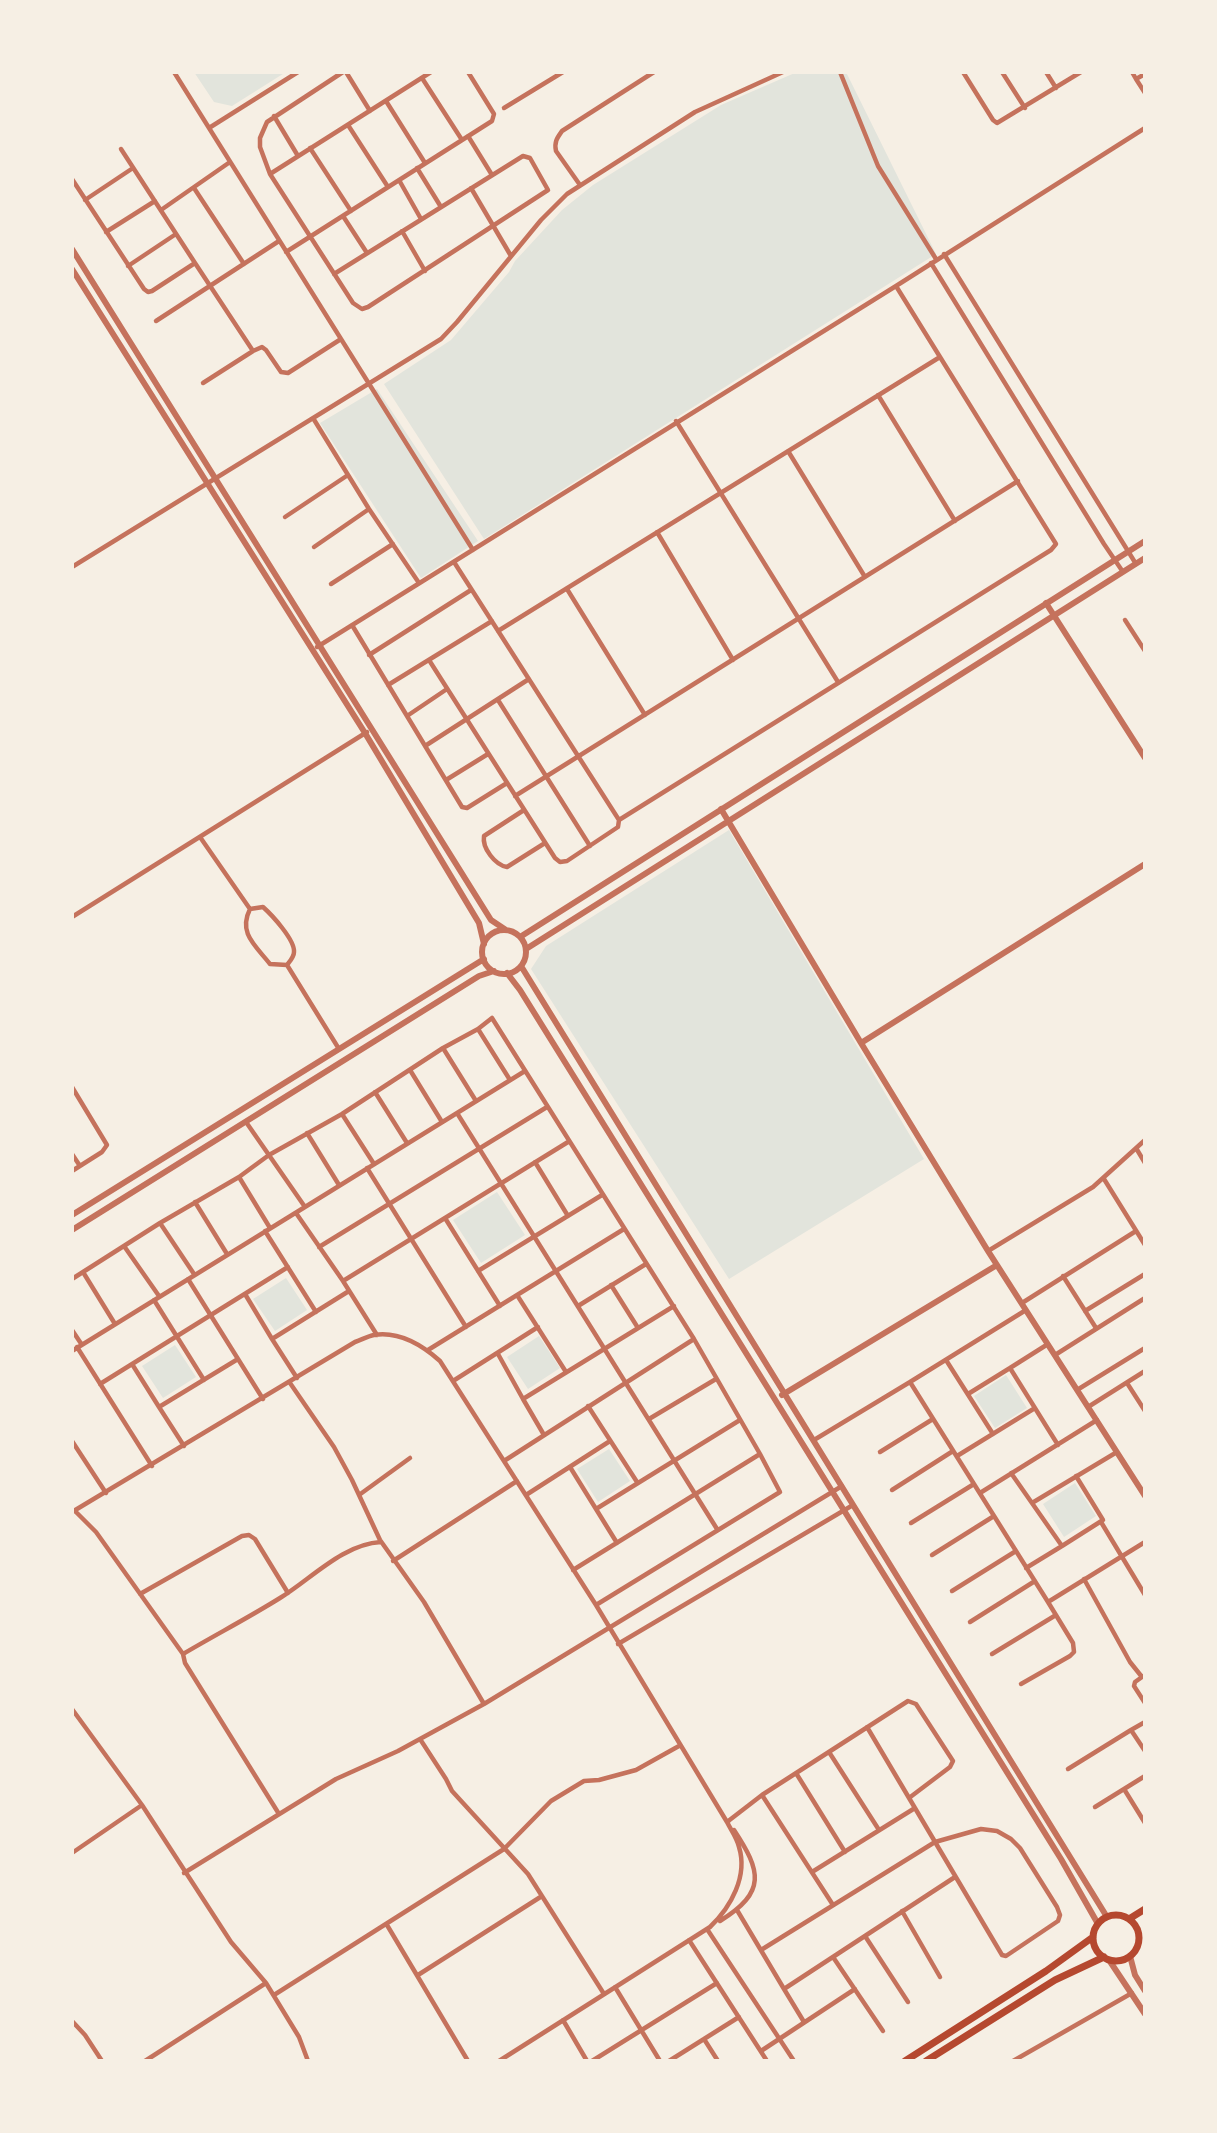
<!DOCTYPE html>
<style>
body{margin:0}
#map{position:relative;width:1217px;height:2133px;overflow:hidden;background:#f6efe4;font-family:"Roboto Condensed",sans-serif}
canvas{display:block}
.frame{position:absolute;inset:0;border:74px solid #f6efe4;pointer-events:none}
</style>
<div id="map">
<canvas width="1217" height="2133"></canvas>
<div class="frame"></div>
</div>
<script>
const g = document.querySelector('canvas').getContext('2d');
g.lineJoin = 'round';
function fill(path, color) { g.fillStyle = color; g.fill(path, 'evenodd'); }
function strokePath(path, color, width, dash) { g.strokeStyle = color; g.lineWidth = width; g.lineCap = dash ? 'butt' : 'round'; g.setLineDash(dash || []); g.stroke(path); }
fill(new Path2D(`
 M 194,72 L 286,72 L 232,106 L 214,102 Z
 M 797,72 L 846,72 L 936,254 L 484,539 L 384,384 L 451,340 L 509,272 L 515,261 L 562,210 L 593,185 L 721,105 Z
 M 377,389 L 478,541 L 421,578 L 320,423 Z
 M 729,830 L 924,1159 L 729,1279 L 531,969 L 546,946 Z
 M 497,1192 L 525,1235 L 481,1263 L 453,1220 Z
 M 286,1278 L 307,1310 L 275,1331 L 253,1299 Z
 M 539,1336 L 560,1368 L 528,1389 L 507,1357 Z
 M 175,1345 L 196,1377 L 163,1398 L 142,1366 Z
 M 1006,1375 L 1027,1408 L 995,1428 L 974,1396 Z
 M 609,1449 L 630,1481 L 598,1502 L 577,1469 Z
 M 1075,1483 L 1096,1516 L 1064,1537 L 1043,1504 Z`), '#e2e4dc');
strokePath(new Path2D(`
 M 174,72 L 473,550
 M 346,72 L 370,111
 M 840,72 L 878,166 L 936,259
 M 963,72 L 993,120 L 997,123 L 1081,72
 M 1002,72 L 1025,108
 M 1046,72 L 1056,88
 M 1132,72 L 1136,79 L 1145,74
 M 422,78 L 462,140
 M 1136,79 L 1145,93
 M 386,101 L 425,163
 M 504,108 L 563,72
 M 274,116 L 298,156
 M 348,125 L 388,187
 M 209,128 L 298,72
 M 468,136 L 492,175
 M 310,148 L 351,211
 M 417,168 L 441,207
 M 270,174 L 431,72
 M 72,179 L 144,289 L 148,292 L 152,291 L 195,263 L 121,149
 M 399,180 L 421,219
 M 580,185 L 556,151 C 554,142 557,138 562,131 L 654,72
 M 194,188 L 244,264
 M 471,188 L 511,256
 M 85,200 L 133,168
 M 161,210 L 230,162
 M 343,216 L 367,253
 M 402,231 L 425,271
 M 106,232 L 155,201
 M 286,252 L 492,121 L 494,114 L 468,72
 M 944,254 L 1136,564
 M 195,263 L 253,351 L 262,347 L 266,350 L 281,372 L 288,373 L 341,339
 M 931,263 L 1104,544 L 1123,572
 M 128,266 L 176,234
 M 334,274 L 523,156 L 530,158 L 548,190 L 368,307 L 362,309 L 353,303 L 270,174 L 260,147 L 260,138 L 267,122 L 343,72
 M 156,321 L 279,241
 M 203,383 L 253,351
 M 878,395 L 955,521
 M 313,418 L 369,509 L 419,583
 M 676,421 L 838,682
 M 788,451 L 865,577
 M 285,517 L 348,475
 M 657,532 L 733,660
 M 314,547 L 369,509
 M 72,567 L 441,339 L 457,322 L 541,220 L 567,194 L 695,112 L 783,72
 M 331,584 L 393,544
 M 567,589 L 645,715
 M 1125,620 L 1145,651
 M 352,625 L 462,807 L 467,808 L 507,783
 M 498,631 L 940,357
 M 317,647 L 896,286 L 1145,128
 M 369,655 L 471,590
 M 429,660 L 555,858 L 560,862 L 567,861 L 618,827 L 619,820 L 454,562
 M 388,685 L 492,621
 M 498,700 L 590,846
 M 407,716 L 447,689
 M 425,746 L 529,679
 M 446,780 L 488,754
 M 515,796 L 1018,481
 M 524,810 L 484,836 C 482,848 495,865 507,867 L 545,843
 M 619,820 L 1051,550 L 1056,544 L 896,286
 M 200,837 L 250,909 C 238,933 255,945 270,964 L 287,965 L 339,1049
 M 250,909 L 263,907 C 272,915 295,940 294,952 C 294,957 290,961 287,965
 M 72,917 L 367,732
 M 478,1029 L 510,1080
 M 443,1048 L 476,1101
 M 410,1070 L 442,1122
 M 72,1087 L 107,1145 L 102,1152 L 72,1171
 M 375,1092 L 407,1143
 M 457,1113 L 717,1529
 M 342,1114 L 374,1164
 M 246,1122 L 305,1207
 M 307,1133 L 339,1185
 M 1136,1148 L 1145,1163
 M 72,1154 L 80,1166
 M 535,1162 L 568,1216
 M 367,1168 L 466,1327
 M 239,1177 L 270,1228
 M 1104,1179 L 1145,1245
 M 195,1202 L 227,1254
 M 296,1213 L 343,1281 L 377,1335
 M 445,1218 L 500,1306
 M 160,1223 L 194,1274
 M 265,1231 L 316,1312
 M 124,1246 L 159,1296
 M 319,1247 L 547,1107
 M 988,1251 L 1093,1187 L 1145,1140
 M 478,1271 L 602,1195
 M 83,1272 L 115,1324
 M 1063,1276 L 1096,1328
 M 72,1279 L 160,1223 L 239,1177 L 269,1155 L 342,1114 L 443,1048 L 478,1029 L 492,1018 L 694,1339 L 760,1454 L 780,1492 L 596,1605
 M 188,1279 L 263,1399
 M 343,1281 L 568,1142
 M 611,1285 L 638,1328
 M 245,1294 L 272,1339
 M 517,1295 L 566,1372
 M 154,1300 L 204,1380
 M 1022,1303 L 1136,1231
 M 578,1306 L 646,1264
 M 1026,1310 L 910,1382 L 1048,1602
 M 1085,1311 L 1145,1274
 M 72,1330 L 82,1345
 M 1048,1344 L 1010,1368 L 1058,1445
 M 77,1347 L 152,1466
 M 428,1350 L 624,1229
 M 72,1351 L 525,1071
 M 498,1354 L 523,1399
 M 1055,1355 L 1145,1298
 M 946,1360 L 993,1434
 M 132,1364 L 159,1407
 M 297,1378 L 272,1339 L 349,1291
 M 453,1381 L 538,1327
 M 290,1383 L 334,1447 L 352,1480 L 380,1540 L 424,1602 L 484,1704
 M 1127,1383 L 1145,1411
 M 100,1384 L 288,1267
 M 1077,1390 L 1145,1348
 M 968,1394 L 1010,1368
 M 588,1406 L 637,1482
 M 1088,1407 L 1145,1371
 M 649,1419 L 716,1379
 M 544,1435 L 523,1399 L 674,1306
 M 814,1440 L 910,1382
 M 72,1441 L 106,1493
 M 184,1446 L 159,1407 L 238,1359
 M 880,1452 L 933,1419
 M 957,1456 L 1035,1408
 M 504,1461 L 694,1339
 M 570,1467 L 596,1509
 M 1011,1473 L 1062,1546 L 1103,1520 L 1076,1476
 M 892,1490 L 953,1451
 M 980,1493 L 1097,1420
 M 359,1495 L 410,1458
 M 526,1495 L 610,1441
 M 1032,1503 L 1117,1452
 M 75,1511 L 96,1532 L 183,1654
 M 72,1512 L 355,1342 C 361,1340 368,1336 374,1335 C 399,1331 422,1345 440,1361 L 596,1605 L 727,1822 C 731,1830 737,1838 739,1847 C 748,1876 731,1907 710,1927 L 499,2061
 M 1101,1522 L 1145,1595
 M 911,1523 L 974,1484
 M 617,1543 L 596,1509 L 740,1420
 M 932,1555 L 994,1516
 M 393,1561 L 517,1481
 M 1026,1568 L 1062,1546
 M 573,1570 L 760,1454
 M 1084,1579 L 1130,1662 L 1142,1677 L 1145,1675
 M 952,1591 L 1016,1551
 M 140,1594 L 242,1536 L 249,1535 L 255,1539 L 288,1593
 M 970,1622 L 1035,1581
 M 618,1644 L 853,1505
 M 992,1654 L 1056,1615
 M 1142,1677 L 1135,1682 L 1134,1686 L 1145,1703
 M 1021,1684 L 1070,1656 L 1074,1652 L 1073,1643 L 1048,1602 L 1145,1542
 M 72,1709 L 142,1805 L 231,1942 L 266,1983 L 299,2037 L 308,2061
 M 1145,1722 L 1131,1730 L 1145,1751
 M 420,1739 L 446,1779 L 452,1791 L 528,1874 L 604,1994
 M 829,1752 L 879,1830
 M 1068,1769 L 1131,1730
 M 796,1773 L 845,1852
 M 1124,1789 L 1145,1823
 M 762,1795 L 833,1905
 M 1095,1807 L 1145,1776
 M 279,1814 L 185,1663 L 183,1654 C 215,1635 248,1618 280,1598 C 311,1579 343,1544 381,1542
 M 728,1823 L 727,1822 L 762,1795 L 908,1701 L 916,1704 L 953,1761 L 950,1767 L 909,1798
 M 72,1853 L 142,1805
 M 812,1872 L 915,1808
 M 184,1873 L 336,1779 L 398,1751 L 484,1704 L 842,1486
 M 737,1910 L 784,1989 L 955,1877
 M 902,1911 L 940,1977
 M 720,1921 C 767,1892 761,1871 734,1830
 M 387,1925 L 468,2061
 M 707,1929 L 794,2061
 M 865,1936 L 908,2002
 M 689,1940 L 767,2061
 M 761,1950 L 935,1842 L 981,1829 L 997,1831 L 1011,1839 L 1020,1848 L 1057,1907 L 1060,1915 L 1058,1921 L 1006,1956 L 1002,1955 L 867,1727
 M 833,1957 L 883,2031
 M 418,1975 L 542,1896
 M 615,1987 L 660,2061
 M 784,1989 L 804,2022
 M 274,1995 L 504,1849 L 551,1801 L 584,1781 L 599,1780 L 636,1770 L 679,1746
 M 563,2020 L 587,2061
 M 72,2021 L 85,2035 L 102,2061
 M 704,2039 L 718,2061
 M 761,2051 L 855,1989
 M 145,2061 L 266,1983
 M 592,2061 L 717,1983
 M 669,2061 L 739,2017
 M 1013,2061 L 1132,1993`), '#c5725c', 4.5);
strokePath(new Path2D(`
 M 72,249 L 491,920 L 506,930
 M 72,269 L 365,733 L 479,923 L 484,944
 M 1046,603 L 1145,758
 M 721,809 L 861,1043
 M 1145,864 L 861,1043 L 988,1251 L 1145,1496
 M482 952a22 22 0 1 1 44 0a22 22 0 1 1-44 0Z
 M 520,937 L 1145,541
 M 526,949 L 1145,558
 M 521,966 L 1107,1917
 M 507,973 L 520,990 L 1061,1859 L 1098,1924
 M 72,1215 L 484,959
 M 72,1230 L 479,976 L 494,971
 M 782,1395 L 997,1265
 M 1130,1956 L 1135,1975 L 1145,1991
 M 1109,1960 L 1145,2014`), '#c5725c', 6);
strokePath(new Path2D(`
 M1093 1938a23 23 0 1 1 46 0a23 23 0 1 1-46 0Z
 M 1129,1919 L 1145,1909
 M 905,2061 L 1046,1971 L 1093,1937
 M 926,2061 L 1055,1980 L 1104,1957`), '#b5482f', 7);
</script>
